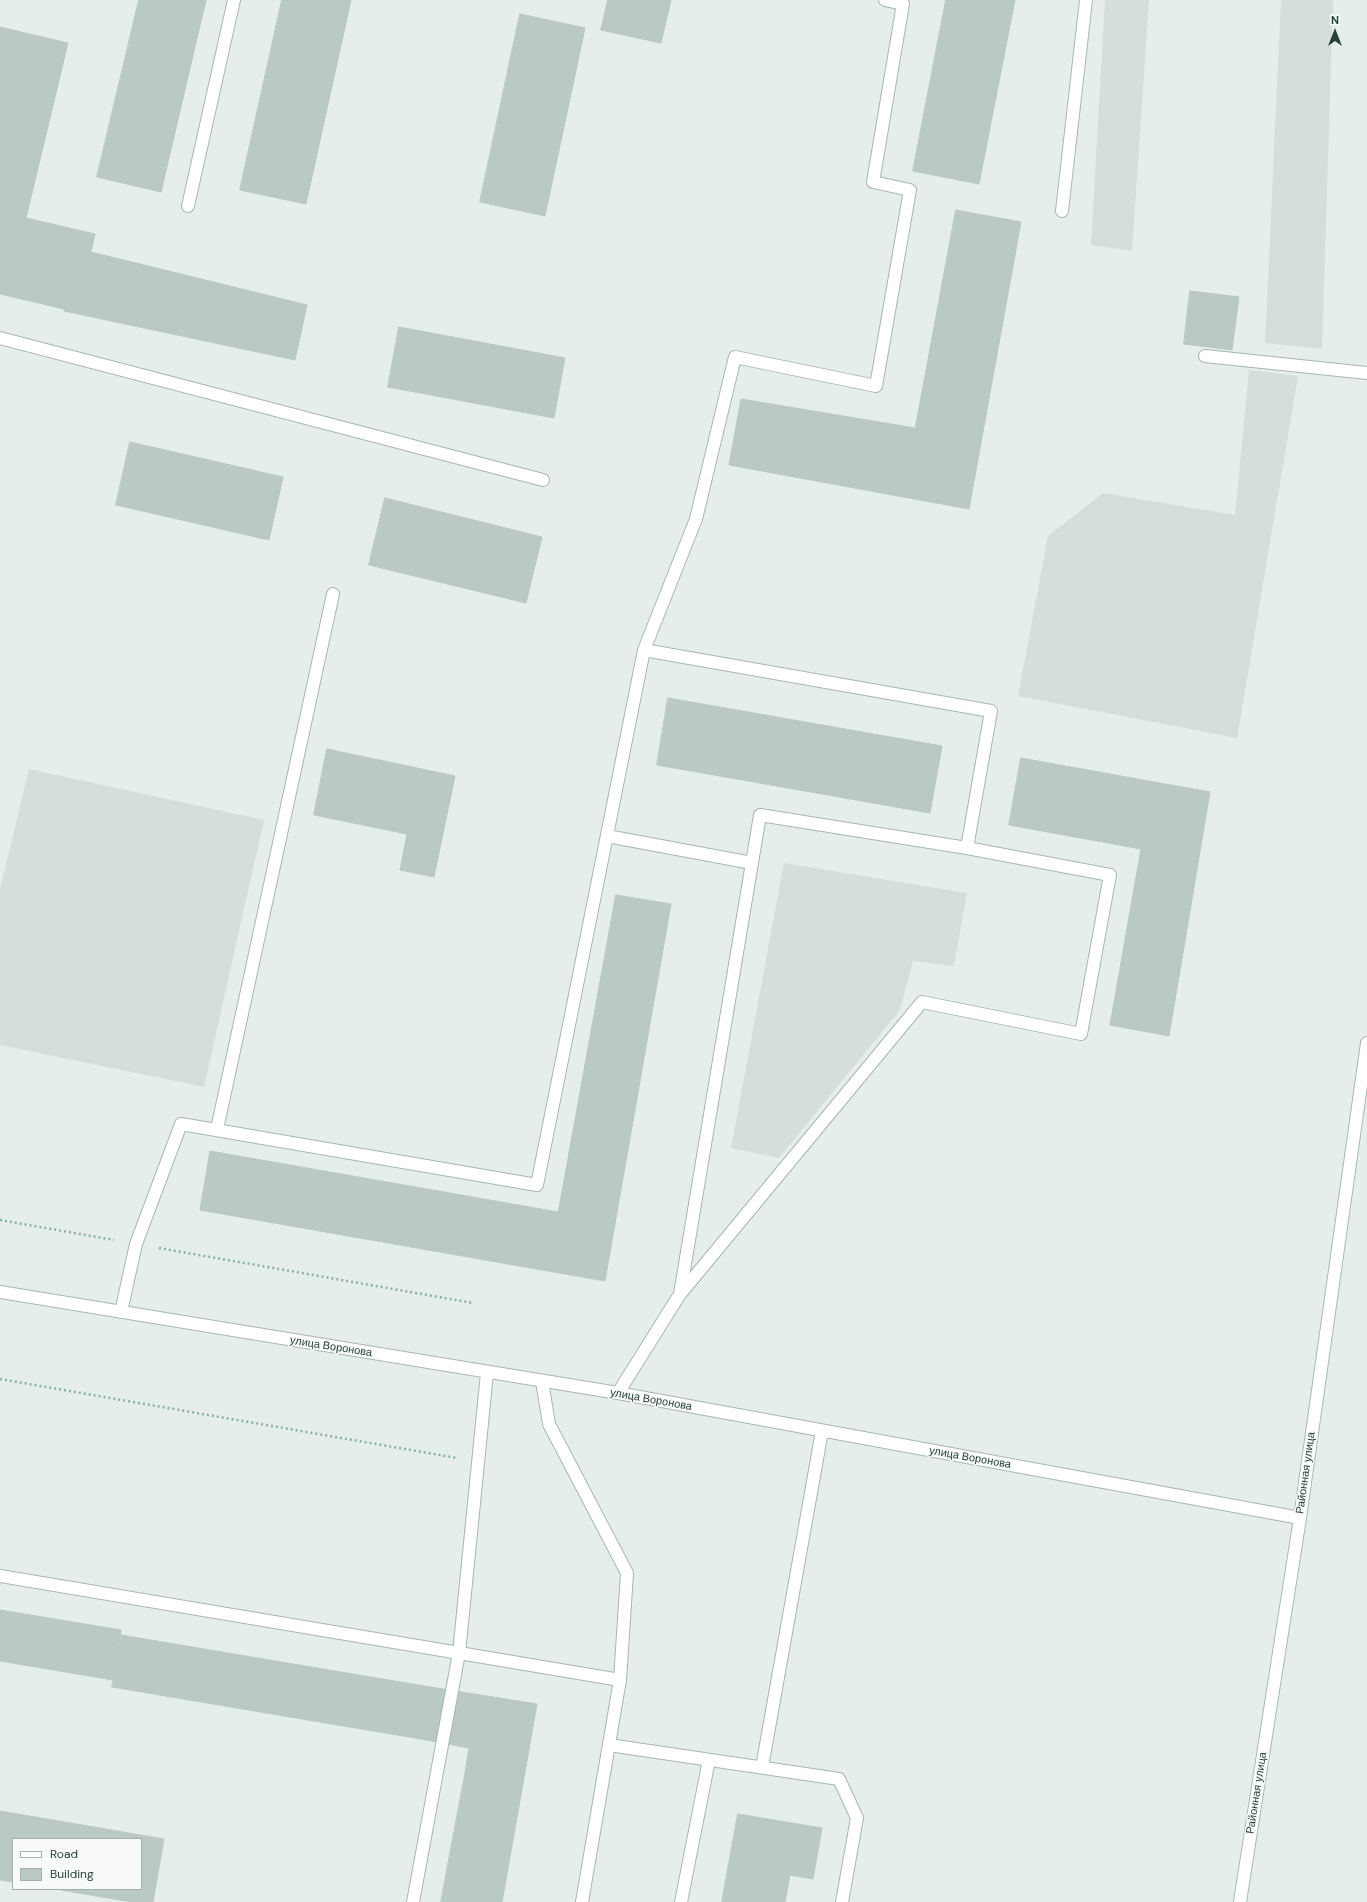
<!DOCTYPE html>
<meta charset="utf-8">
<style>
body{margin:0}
#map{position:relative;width:1367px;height:1902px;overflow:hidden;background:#e6eeeb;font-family:"DM Sans",sans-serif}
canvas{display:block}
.legend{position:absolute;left:12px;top:1838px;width:130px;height:52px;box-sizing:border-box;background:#f7faf9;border:1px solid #a3b0ac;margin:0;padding:5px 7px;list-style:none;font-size:12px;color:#254039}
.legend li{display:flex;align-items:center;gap:8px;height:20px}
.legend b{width:20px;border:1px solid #a3b0ac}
.north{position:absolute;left:1315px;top:12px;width:40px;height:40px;-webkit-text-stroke:3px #f7faf9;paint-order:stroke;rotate:0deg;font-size:11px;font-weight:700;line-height:16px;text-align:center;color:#254039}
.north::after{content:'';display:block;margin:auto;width:14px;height:18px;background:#254039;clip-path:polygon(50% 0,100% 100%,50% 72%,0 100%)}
</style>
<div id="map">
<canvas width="1367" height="1902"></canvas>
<ul class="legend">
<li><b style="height:5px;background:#fff"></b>Road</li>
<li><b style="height:11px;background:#bbc9c4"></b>Building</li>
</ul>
<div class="north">N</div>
</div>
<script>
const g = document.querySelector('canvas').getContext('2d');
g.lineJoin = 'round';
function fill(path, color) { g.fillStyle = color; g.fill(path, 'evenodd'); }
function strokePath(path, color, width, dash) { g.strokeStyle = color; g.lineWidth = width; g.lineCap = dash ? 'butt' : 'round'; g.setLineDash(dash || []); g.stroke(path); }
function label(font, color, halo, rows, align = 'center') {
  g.font = font + ' "DM Sans",sans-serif'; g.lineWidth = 3; g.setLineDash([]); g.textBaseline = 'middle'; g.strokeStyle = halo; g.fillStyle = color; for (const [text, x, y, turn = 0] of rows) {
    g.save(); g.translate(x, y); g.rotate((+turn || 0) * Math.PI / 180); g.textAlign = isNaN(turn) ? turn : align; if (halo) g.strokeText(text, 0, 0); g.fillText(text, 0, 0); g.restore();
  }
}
fill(new Path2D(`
 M 1105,0 L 1149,0 L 1132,251 L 1091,245 Z
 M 1281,0 L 1333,0 L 1322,349 L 1265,343 Z
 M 1249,370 L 1298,376 L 1237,738 L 1018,696 L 1048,536 L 1103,493 L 1235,515 Z
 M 29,769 L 264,820 L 204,1087 L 0,1045 L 0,889 Z
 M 784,863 L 967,893 L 954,966 L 913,961 L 900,1010 L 779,1158 L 731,1148 Z`), '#d4deda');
const building = new Path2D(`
 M 139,0 L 206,0 L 161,192 L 97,177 Z
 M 282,0 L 351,0 L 306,204 L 240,190 Z
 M 608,0 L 671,0 L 661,43 L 601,30 Z
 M 946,0 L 1015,0 L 979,184 L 913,171 Z
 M 520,14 L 585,28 L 545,216 L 480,202 Z
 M 0,27 L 68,43 L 26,218 L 95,234 L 91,252 L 307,305 L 295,360 L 64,311 L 64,309 L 0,294 Z
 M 956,210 L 1021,222 L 969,509 L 729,465 L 741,399 L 915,428 Z
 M 1190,291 L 1239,297 L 1232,350 L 1184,344 Z
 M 399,327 L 565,358 L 554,418 L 388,387 Z
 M 130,442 L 283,477 L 269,540 L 116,505 Z
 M 385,498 L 542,537 L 526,603 L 369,565 Z
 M 668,698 L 942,746 L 930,813 L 657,765 Z
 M 327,749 L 455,776 L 434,877 L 400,870 L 407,834 L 314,815 Z
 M 1021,758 L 1210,792 L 1169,1036 L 1110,1025 L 1141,849 L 1009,825 Z
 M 616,895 L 671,904 L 605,1281 L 200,1210 L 210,1151 L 558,1212 Z
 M 0,1610 L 121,1630 L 113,1680 L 0,1661 Z
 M 121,1635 L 430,1687 L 421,1739 L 112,1687 Z
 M 430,1687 L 537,1704 L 521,1795 L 463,1785 L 469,1748 L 421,1739 Z
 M 463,1785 L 521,1795 L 502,1902 L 441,1902 Z
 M 0,1811 L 164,1839 L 153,1902 L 132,1902 L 55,1889 L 141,1889 L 141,1839 L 13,1839 L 13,1882 L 0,1880 Z
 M 738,1814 L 822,1828 L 813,1879 L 790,1875 L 785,1902 L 722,1902 Z`);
fill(building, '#bbc9c4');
strokePath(building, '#b8c8c2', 1);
const service = new Path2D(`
 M 188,206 L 234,0
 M 1062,211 L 1086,0
 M 0,338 L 543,480
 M 1205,356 L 1367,373
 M 607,836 L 752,863
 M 217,1129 L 333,594
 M 681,1293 L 922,1002 L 1081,1034 L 1110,875 L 967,848
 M 121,1312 L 136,1244 L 181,1124 L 537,1185 L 644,650
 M 618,1393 L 680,1294 L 760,815 L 967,848 L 991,711 L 644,650 L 696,519 L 735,357 L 876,386 L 910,190 L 873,182 L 903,4 L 885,0
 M 0,1576 L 620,1680
 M 609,1745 L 839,1779 L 857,1818 L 842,1902
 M 762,1767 L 822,1431
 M 413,1902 L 459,1653 L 487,1373
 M 681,1902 L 709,1760`);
const minor = new Path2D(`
 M 542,1381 L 549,1424 L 627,1573 L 620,1680 L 582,1902`);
const tertiary = new Path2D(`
 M 0,1292 L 618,1393 L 1300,1518`);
const secondary = new Path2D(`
 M 1240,1902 L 1300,1518 L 1367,1043`);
strokePath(service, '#a8b6b2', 14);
strokePath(minor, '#a8b6b2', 14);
strokePath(tertiary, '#a8b6b2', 14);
strokePath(secondary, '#a5b9b3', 14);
strokePath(new Path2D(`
 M 0,1220 L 114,1240
 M 159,1248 L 473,1303
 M 0,1379 L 457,1458`), '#88b0a5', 2.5, [2, 3]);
strokePath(service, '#fff', 12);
strokePath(minor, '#fff', 12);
strokePath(tertiary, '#fff', 12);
strokePath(secondary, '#fff', 12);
label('11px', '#254039', '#f7faf9', [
 ["улица Воронова",331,1347,9],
 ["улица Воронова",651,1400,10],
 ["улица Воронова",970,1458,10],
 ["Районная улица",1306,1473,-82],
 ["Районная улица",1257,1793,-81]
]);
</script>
